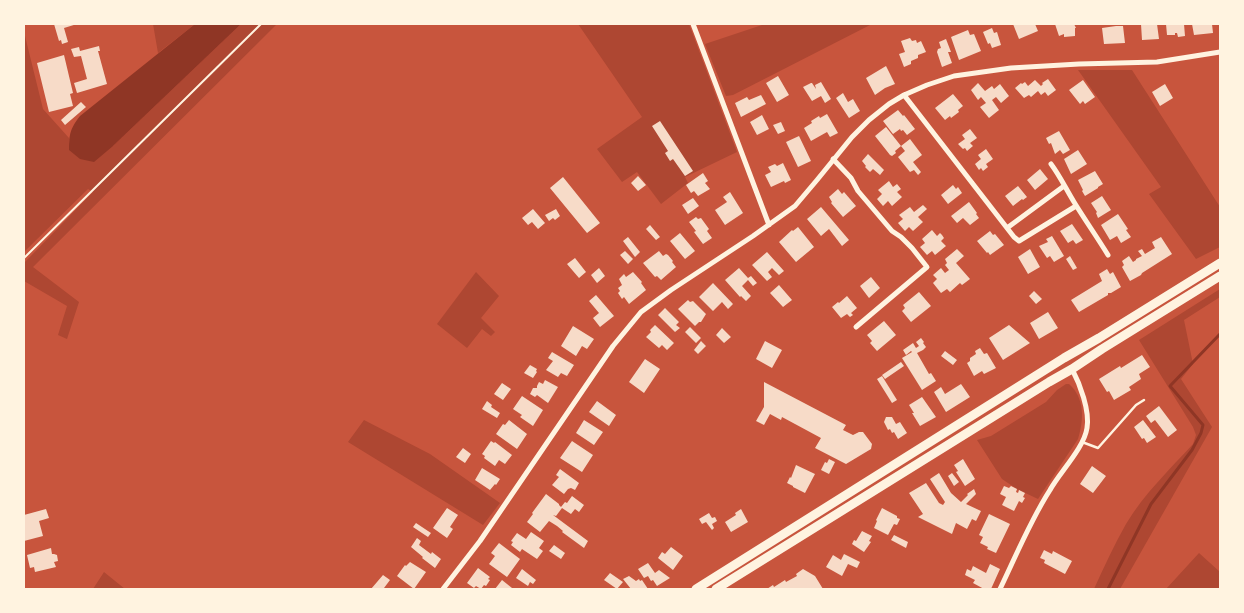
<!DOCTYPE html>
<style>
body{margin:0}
#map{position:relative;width:1244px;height:613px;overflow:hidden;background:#c8553d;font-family:Figtree,sans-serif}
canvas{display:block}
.frame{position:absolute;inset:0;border:25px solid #fff3e0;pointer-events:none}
</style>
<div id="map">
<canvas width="1244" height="613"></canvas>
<div class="frame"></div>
</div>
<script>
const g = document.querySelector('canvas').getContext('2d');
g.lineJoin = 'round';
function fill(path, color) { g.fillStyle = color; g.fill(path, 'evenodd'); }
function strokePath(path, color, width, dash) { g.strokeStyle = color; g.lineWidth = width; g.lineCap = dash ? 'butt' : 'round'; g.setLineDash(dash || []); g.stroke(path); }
fill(new Path2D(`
 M 153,24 L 195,24 L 158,53 Z
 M 241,24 L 277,24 L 33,267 L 79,302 L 67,339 L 58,335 L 67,306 L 24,281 L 24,263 L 93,192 L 88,189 L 24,252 L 24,36 L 25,36 L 43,109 L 69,138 L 69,150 L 113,146 Z
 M 578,24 L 689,24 L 737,152 L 685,177 L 688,183 L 661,204 L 637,172 L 622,182 L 597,149 L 642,117 Z
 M 765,24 L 872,24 L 733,95 L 726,96 L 705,44 Z
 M 1078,70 L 1132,70 L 1220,207 L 1220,247 L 1196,259 L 1149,194 L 1161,187 Z
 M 476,272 L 499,296 L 481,318 L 495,332 L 491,336 L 482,329 L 467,348 L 437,324 Z
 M 1220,289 L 1220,297 L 1184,320 L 1193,364 L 1181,379 L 1212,427 L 1120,589 L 1094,589 C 1104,567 1114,545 1126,524 C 1144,494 1170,469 1193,444 L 1196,435 L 1193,427 L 1139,340 Z
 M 1066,384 L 1069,384 C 1085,398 1084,420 1078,439 L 1038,499 L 1017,489 L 1002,479 L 977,440 L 991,436 L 1046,402 L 1057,390 Z
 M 364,420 L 430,454 L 500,503 L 483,525 L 348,442 Z
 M 1199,553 L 1220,572 L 1220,589 L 1166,589 Z
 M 104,572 L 125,589 L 93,589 Z`), '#ae4732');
fill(new Path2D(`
 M 195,24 L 241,24 L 113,146 L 94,162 L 80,159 L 69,150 C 69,134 70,129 80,116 Z`), '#8f3625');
strokePath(new Path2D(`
 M 1108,589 L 1151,504 L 1192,450 L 1201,433 L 1203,425 L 1170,386 L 1220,334`), '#8f3625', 3);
fill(new Path2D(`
 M 54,24 L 77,24 L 64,28 L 68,42 L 62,44 L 61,40 L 59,41 Z
 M 1013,24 L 1035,24 L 1038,31 L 1019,39 Z
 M 1055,24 L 1074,24 L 1076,28 L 1075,28 L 1075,36 L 1064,37 L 1064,34 L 1059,36 Z
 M 1141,24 L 1157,24 L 1159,39 L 1142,40 Z
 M 1166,24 L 1184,24 L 1185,36 L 1178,37 L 1177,33 L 1175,33 L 1175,35 L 1167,35 Z
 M 1192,24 L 1212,24 L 1213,33 L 1194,35 Z
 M 1116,26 L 1123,26 L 1125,43 L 1104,44 L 1102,28 Z
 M 992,28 L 994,33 L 997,32 L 1001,45 L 992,48 L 990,43 L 988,44 L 983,32 Z
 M 968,30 L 970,35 L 974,34 L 981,51 L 959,60 L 951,37 Z
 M 910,38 L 912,41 L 916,40 L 917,43 L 921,41 L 926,52 L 918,55 L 918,58 L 911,61 L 911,64 L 904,67 L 899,54 L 905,52 L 901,41 Z
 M 946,39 L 951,52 L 948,52 L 952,63 L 942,67 L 937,52 L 938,49 L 941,48 L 939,42 Z
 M 99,46 L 100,51 L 98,51 L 107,84 L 77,93 L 74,83 L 87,79 L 81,56 L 74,57 L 71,49 L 79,47 L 80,51 Z
 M 64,55 L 73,93 L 70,94 L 73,106 L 49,112 L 37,63 Z
 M 886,66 L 895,84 L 885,88 L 875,95 L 866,78 Z
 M 778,76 L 789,95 L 777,102 L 766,83 Z
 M 1048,79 L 1056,90 L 1048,96 L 1045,92 L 1041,95 L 1038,91 L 1031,97 L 1029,95 L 1024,98 L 1015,88 L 1021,83 L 1022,84 L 1025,82 L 1028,86 L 1035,80 L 1041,86 L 1043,84 L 1042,83 Z
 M 1083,80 L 1095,97 L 1085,104 L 1083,101 L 1080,104 L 1069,90 Z
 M 821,82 L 831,99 L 825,103 L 821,96 L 812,101 L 803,87 L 811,83 L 812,83 L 816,89 L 815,85 Z
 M 978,83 L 985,91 L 992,86 L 994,89 L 1000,84 L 1009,96 L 1001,103 L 996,97 L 992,100 L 999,110 L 989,118 L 980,107 L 986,103 L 981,97 L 978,100 L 971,90 Z
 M 1165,84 L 1173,98 L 1160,106 L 1152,92 Z
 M 843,93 L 848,102 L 853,99 L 860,111 L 849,118 L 836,98 Z
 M 953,94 L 963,106 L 958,110 L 959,112 L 951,118 L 950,116 L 945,120 L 935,108 Z
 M 761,95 L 766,104 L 741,117 L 735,103 L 747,97 L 749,100 Z
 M 81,102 L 86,107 L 65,125 L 61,120 Z
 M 898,110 L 903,116 L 904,115 L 915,129 L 907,135 L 903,130 L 901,131 L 900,129 L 893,134 L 883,121 Z
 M 827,114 L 838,133 L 830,137 L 827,132 L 811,141 L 804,128 L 812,123 L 811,121 L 819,116 L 820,118 Z
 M 762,115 L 769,129 L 757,135 L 750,122 Z
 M 660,121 L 693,171 L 685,176 L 673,159 L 670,161 L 665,153 L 668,151 L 652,126 Z
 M 781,122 L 785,131 L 778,134 L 773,125 Z
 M 886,127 L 901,146 L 895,151 L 896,153 L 892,156 L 890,155 L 875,136 Z
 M 970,129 L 977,138 L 970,143 L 973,146 L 967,151 L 965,148 L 963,149 L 958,144 L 965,139 L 962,135 Z
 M 1059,131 L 1070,150 L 1063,154 L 1060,150 L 1055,154 L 1051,143 L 1049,144 L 1046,138 Z
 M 799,136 L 811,161 L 798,167 L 786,142 Z
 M 910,139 L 922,155 L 913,162 L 921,172 L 918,175 L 914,170 L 910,172 L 898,157 L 905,151 L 901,146 Z
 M 986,149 L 993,159 L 986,164 L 988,167 L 983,171 L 981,168 L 979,170 L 975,164 L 981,159 L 978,155 Z
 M 1078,150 L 1087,164 L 1071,174 L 1064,159 Z
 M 868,154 L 884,170 L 880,175 L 873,169 L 870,172 L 865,167 L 866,166 L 862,161 Z
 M 783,163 L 791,180 L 785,183 L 784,181 L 771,187 L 765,175 L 771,172 L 768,167 L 775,164 L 777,166 Z
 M 1040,169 L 1048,179 L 1035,190 L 1027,180 Z
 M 1095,171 L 1103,184 L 1098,187 L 1098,188 L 1085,196 L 1082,191 L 1083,190 L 1078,180 Z
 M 703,173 L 708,181 L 705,183 L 710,189 L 698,196 L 694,191 L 691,193 L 686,185 Z
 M 638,176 L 646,185 L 638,191 L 631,183 Z
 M 563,177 L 600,223 L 587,233 L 550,188 Z
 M 889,181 L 893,187 L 897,184 L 901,189 L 897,192 L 902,197 L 892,206 L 888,201 L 883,206 L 877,199 L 882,194 L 878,190 Z
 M 953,185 L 956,189 L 958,187 L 962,193 L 948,204 L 941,195 Z
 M 1018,186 L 1027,197 L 1023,200 L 1022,199 L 1013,206 L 1005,196 Z
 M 838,189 L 842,194 L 844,192 L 856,206 L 843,217 L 831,203 L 832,202 L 829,197 Z
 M 730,192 L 743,213 L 725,225 L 715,210 L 727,202 L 723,197 Z
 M 1102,196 L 1111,210 L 1098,218 L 1096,213 L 1097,212 L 1091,203 Z
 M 693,198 L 699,206 L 688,214 L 682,205 Z
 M 969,202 L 977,213 L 976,214 L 979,218 L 970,225 L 963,218 L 957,223 L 951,216 Z
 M 923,205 L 927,209 L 918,217 L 923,222 L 913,231 L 909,227 L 905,231 L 898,223 L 903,219 L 899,215 L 910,207 L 914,212 Z
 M 821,207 L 849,240 L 842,246 L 829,229 L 821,236 L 807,219 Z
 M 533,209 L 545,223 L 538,229 L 532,222 L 528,225 L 522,218 Z
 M 556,209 L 560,216 L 555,220 L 553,218 L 549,221 L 545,215 Z
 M 1118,214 L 1128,229 L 1126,230 L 1131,237 L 1121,243 L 1117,236 L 1110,240 L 1101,225 Z
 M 696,217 L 698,219 L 701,218 L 709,229 L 707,231 L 712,238 L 703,244 L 694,232 L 696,231 L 689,222 Z
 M 1072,224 L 1083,240 L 1076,244 L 1073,240 L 1068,243 L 1060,231 Z
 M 650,225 L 660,237 L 656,240 L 646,229 Z
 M 798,227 L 814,247 L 796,262 L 779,242 L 792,230 L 793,231 Z
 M 932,230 L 937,236 L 940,233 L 942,235 L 944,238 L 941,241 L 946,246 L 935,255 L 932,251 L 927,255 L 920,247 L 925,243 L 922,239 Z
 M 990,231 L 993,235 L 995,234 L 1004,245 L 990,255 L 988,252 L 987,253 L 977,241 Z
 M 680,233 L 695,251 L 685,259 L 670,241 Z
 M 1052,236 L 1064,256 L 1054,262 L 1050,256 L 1047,258 L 1039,246 L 1048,242 L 1046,239 Z
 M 628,237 L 640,252 L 635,257 L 623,241 Z
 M 1161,237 L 1172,254 L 1142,273 L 1141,275 L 1130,281 L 1122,267 L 1124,265 L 1122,261 L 1129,256 L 1133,262 L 1136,260 L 1136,259 L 1142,256 L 1138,251 L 1142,249 L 1145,254 L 1155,248 L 1152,242 Z
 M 957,249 L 964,256 L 956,263 L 970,279 L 962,285 L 960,283 L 950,292 L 947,289 L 941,293 L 933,283 L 937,279 L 933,275 L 941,268 L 945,273 L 949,270 L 945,265 L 947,263 L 945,259 Z
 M 1030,249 L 1040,267 L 1028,274 L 1018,257 Z
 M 625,251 L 633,259 L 628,264 L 620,255 Z
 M 659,251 L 663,256 L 666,254 L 668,255 L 673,261 L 672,262 L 676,267 L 661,280 L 657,276 L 655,277 L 643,263 Z
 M 767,252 L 784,271 L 779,275 L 772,268 L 768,272 L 772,277 L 767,281 L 752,265 Z
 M 1070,256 L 1077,268 L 1073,270 L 1066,259 Z
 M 575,258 L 586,272 L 579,278 L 567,264 Z
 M 599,268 L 605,276 L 597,283 L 591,275 Z
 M 739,268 L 748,278 L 751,276 L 757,283 L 753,286 L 748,280 L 742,286 L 751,296 L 746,301 L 741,296 L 740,297 L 725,280 Z
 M 1107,269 L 1110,274 L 1113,272 L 1121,287 L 1111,293 L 1108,293 L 1108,295 L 1079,312 L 1071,300 L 1102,281 L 1099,274 Z
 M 633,272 L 642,282 L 641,283 L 646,290 L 629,304 L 624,297 L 622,299 L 618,293 L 620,291 L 618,288 L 622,285 L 619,279 L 624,274 L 626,277 Z
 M 871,277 L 880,288 L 869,298 L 860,286 Z
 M 713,283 L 733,304 L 728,309 L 722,302 L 713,311 L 699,297 Z
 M 779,285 L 792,300 L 783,307 L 770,293 Z
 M 1034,291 L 1042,299 L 1036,304 L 1029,296 Z
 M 919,292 L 931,306 L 911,322 L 902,311 L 905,308 L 903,305 Z
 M 596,295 L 614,316 L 600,327 L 593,318 L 599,313 L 589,301 Z
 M 847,296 L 857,308 L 851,313 L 853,315 L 850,317 L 847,314 L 841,318 L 832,307 L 838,302 L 839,303 Z
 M 688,300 L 690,302 L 693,301 L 706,314 L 701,322 L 699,322 L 695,326 L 678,309 Z
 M 665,308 L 679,322 L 676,325 L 680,328 L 675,332 L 658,315 Z
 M 1048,312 L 1058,328 L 1039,339 L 1030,323 Z
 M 884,321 L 896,335 L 877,351 L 870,343 L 872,341 L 867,335 Z
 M 655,325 L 674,343 L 667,350 L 662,345 L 659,348 L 646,337 L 651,332 L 650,330 Z
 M 1009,325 L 1030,343 L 1003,360 L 989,338 Z
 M 573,326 L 594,339 L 587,349 L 582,346 L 576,356 L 561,346 Z
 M 690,327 L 701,338 L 696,343 L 685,332 Z
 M 722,328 L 731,337 L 724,343 L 716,335 Z
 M 921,338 L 924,342 L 923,343 L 926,347 L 923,350 L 917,353 L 929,374 L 931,373 L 936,381 L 922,390 L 902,358 L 912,352 L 911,351 L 906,355 L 903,350 L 913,343 L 916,348 L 919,346 L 916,342 Z
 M 701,341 L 706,346 L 698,354 L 694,350 Z
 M 765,341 L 782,350 L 772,368 L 756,359 Z
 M 980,348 L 984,354 L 987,353 L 996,368 L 984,374 L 982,371 L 974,376 L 967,363 L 970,361 L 970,358 L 976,354 L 975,351 Z
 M 945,351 L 957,360 L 953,365 L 941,356 Z
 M 552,352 L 574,365 L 567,376 L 561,373 L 558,377 L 546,370 L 553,361 L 548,358 Z
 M 1142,355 L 1150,367 L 1139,374 L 1141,379 L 1129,387 L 1131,390 L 1114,400 L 1109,391 L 1107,392 L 1099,379 L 1120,366 L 1121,368 Z
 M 645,359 L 660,369 L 644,393 L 629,382 Z
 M 901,362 L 904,366 L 885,379 L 882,375 Z
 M 530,365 L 537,369 L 536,371 L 537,372 L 533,378 L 524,373 Z
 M 882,376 L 897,400 L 892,403 L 877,379 Z
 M 545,380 L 558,387 L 548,403 L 537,395 L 535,397 L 530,394 L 533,388 L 537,388 L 537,386 L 539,382 L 543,384 Z
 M 764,382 L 846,425 L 843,430 L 853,435 L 859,432 L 863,432 L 872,444 L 871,449 L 846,464 L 815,448 L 821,438 L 782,417 L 781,420 L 770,414 L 764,425 L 756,421 L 764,407 Z
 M 502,383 L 511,389 L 503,400 L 494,394 Z
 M 961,384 L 970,397 L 946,412 L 934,392 L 941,387 L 945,394 Z
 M 522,396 L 543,410 L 533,426 L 520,417 L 522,415 L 513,409 Z
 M 922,397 L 936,417 L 920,426 L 912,413 L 914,413 L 909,405 Z
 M 487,401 L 492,405 L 491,407 L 500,413 L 497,418 L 482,409 Z
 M 597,401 L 616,415 L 609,426 L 589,412 Z
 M 1159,406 L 1177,430 L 1168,437 L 1155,420 L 1151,423 L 1146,416 Z
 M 886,417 L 892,417 L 896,424 L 900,422 L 907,433 L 898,439 L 894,432 L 892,433 L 890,429 L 888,430 L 884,422 Z
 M 509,420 L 527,434 L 517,449 L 496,434 L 503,424 L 505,425 Z
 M 584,420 L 603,432 L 594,445 L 576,433 Z
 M 1143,420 L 1156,437 L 1147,443 L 1144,438 L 1142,439 L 1134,427 Z
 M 491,441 L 494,443 L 495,442 L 512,455 L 505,464 L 499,460 L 495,466 L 484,458 L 485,456 L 482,454 Z
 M 572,441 L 593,455 L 582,472 L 560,458 Z
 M 463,448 L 471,454 L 465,463 L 456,457 Z
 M 829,459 L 835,462 L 829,474 L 821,470 L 825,462 L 827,463 Z
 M 963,459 L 975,479 L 965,486 L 956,472 L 958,471 L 954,465 Z
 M 796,465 L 815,474 L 805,493 L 793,487 L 793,486 L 787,483 L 790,477 L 791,478 Z
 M 1092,466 L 1106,476 L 1093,493 L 1080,484 Z
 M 482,468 L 500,479 L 496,485 L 495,484 L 490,490 L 475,480 Z
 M 560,469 L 579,483 L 575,490 L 571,488 L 568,489 L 564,494 L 552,485 L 559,477 L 556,475 Z
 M 939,473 L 951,493 L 961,502 L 968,495 L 967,494 L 974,489 L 976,494 L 966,504 L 981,511 L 976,521 L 972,519 L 967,529 L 956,523 L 952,534 L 918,517 L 923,514 L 909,493 L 926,483 L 939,503 L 943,505 L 945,502 L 930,479 Z
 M 952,473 L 959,482 L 954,486 L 948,476 Z
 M 1004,486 L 1009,488 L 1011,486 L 1017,489 L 1016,492 L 1018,493 L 1019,490 L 1025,493 L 1023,497 L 1025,498 L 1022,503 L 1019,501 L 1014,511 L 1002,505 L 1006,497 L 1000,494 Z
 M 546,494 L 559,504 L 559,505 L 561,507 L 565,502 L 567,503 L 572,496 L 584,505 L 579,512 L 575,509 L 571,514 L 562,508 L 556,516 L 553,515 L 588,541 L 584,548 L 562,532 L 563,531 L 557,526 L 549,521 L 540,532 L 527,522 L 533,514 L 532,513 Z
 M 447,508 L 458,515 L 450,527 L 453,529 L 447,538 L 433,528 Z
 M 882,508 L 897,516 L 897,518 L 900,519 L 897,525 L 894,524 L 888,535 L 874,528 L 877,521 L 876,520 Z
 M 46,509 L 49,518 L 39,521 L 43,536 L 24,541 L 24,515 Z
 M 741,509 L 748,522 L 731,532 L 725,522 L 736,515 L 735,513 Z
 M 709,513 L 712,518 L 715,517 L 717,521 L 712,524 L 714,528 L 712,530 L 706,522 L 702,524 L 699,519 Z
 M 989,514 L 1010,524 L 996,553 L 987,549 L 988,547 L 980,543 L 983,537 L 979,535 Z
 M 416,523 L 431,533 L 428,537 L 413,527 Z
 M 862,531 L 872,536 L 869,541 L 871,542 L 864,552 L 852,544 L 854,540 L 856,541 Z
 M 531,532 L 544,541 L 539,548 L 543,551 L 537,559 L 522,549 L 520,552 L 511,545 L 513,542 L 511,541 L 517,533 L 526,539 Z
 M 894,535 L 908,542 L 906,548 L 891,540 Z
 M 417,538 L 421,541 L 419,545 L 431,554 L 432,552 L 441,559 L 435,568 L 422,558 L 423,557 L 411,547 Z
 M 499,543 L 520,559 L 507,577 L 489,564 L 495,556 L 491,553 Z
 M 554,545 L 565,553 L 561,559 L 549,551 Z
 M 671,547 L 683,556 L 673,570 L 658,558 L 662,552 L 665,554 Z
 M 51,548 L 52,554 L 54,554 L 57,555 L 58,561 L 54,562 L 56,567 L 35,572 L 34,567 L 30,568 L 27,555 Z
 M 1044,550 L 1052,554 L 1053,551 L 1072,561 L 1065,574 L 1044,563 L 1045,560 L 1040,558 Z
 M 844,554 L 860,562 L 857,568 L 848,564 L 842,576 L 826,567 L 833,555 L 841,560 Z
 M 410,562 L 426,572 L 414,589 L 397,576 L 405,565 L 406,566 Z
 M 648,563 L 655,573 L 659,570 L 670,578 L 657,586 L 653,580 L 651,581 L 648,576 L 644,578 L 638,569 Z
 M 990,564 L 1000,569 L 991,589 L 984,589 L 973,583 L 975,580 L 965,575 L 967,569 L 971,571 L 973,566 L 986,573 Z
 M 478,568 L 490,577 L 488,579 L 490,580 L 486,586 L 484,585 L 481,589 L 476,586 L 474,588 L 467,583 Z
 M 522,569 L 536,580 L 533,584 L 530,582 L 528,586 L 516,578 Z
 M 803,569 L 815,576 L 823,589 L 767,589 L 773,585 L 774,587 L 785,580 L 786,582 L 797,576 L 796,574 Z
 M 610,573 L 623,582 L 617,589 L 604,580 Z
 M 383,575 L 390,580 L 384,588 L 385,589 L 371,589 Z
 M 629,576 L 636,581 L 639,579 L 640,581 L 642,580 L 648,589 L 631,589 L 623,579 Z
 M 502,580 L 512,588 L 512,589 L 495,589 Z`), '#f7dbc8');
strokePath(new Path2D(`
 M 24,258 L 261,24`), '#fff3e0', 2);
strokePath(new Path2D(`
 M 1082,442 L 1098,448 L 1136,405 L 1144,400`), '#fff3e0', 2.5);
strokePath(new Path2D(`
 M 693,24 L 769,225
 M 904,95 L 1014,237 L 1019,241 L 1076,206
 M 833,159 L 851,178 L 858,191 L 892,231 L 901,237 L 912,248 L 927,267 L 856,327
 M 1051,164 C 1060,176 1066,189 1074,202 C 1085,220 1097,237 1108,255
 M 1007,228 L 1064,186
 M 443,589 L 480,541 L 613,346 L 641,312 L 671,290 L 753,236 L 795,206 L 817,180 L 852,137 L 869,120 L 889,104 L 904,95 L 927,85 L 954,76 L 1011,68 L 1079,64 L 1157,62 L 1220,52
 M 1000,589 C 1016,556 1030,521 1050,490 C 1060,472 1084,448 1087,428 C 1090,411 1080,384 1072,369`), '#fff3e0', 5);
strokePath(new Path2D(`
 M 696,589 L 1064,358 L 1099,338 L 1220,263
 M 716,589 L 1049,382 L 1072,369 L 1102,349 L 1220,276`), '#fff3e0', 9);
</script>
